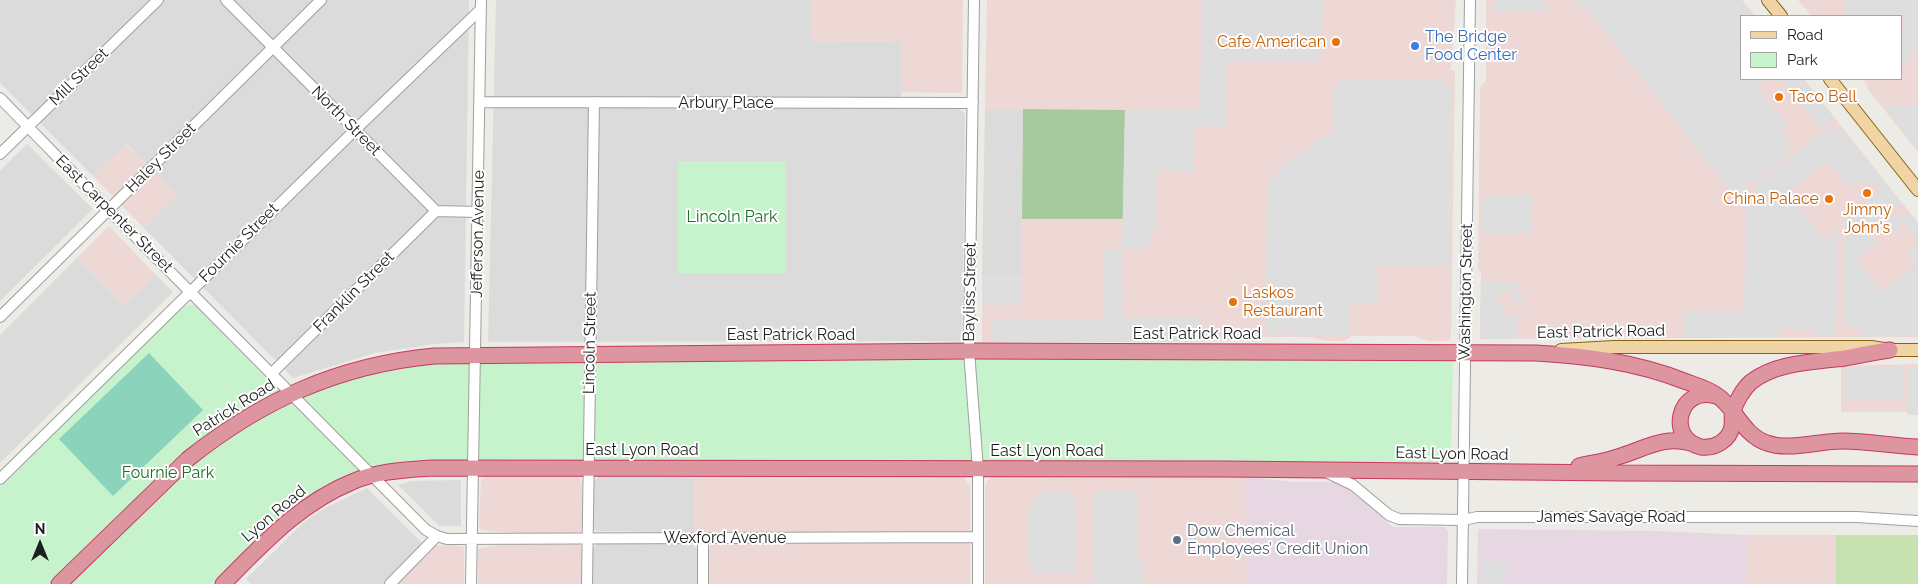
<!DOCTYPE html>
<meta charset="utf-8">
<style>
body{margin:0}
#map{position:relative;width:1918px;height:584px;overflow:hidden;background:#edebe5;font-family:Raleway,sans-serif}
canvas{display:block}
.legend{position:absolute;left:1740px;top:15px;width:162px;height:65px;box-sizing:border-box;background:#fff;border:1px solid #a5a5a5;margin:0;padding:6px 9px;list-style:none;font-size:15px;color:#1e1e1e}
.legend li{display:flex;align-items:center;gap:10px;height:25px}
.legend b{width:25px;border:1px solid #a5a5a5}
.north{position:absolute;left:15px;top:519px;width:50px;height:50px;-webkit-text-stroke:4px #fff;paint-order:stroke;rotate:0deg;font-size:14px;font-weight:700;line-height:20px;text-align:center;color:#1e1e1e}
.north::after{content:'';display:block;margin:auto;width:18px;height:22px;background:#1e1e1e;clip-path:polygon(50% 0,100% 100%,50% 72%,0 100%)}
</style>
<div id="map">
<canvas width="1918" height="584"></canvas>
<ul class="legend">
<li><b style="height:6px;background:#f1d4a6"></b>Road</li>
<li><b style="height:14px;background:#c6f3cc"></b>Park</li>
</ul>
<div class="north">N</div>
</div>
<script>
const g = document.querySelector('canvas').getContext('2d');
g.lineJoin = 'round';
function fill(path, color) { g.fillStyle = color; g.fill(path, 'evenodd'); }
function strokePath(path, color, width, dash) { g.strokeStyle = color; g.lineWidth = width; g.lineCap = dash ? 'butt' : 'round'; g.setLineDash(dash || []); g.stroke(path); }
function label(font, color, halo, rows, align = 'center') {
  g.font = font + ' Raleway,sans-serif'; g.lineWidth = 4; g.setLineDash([]); g.textBaseline = 'middle'; g.strokeStyle = halo; g.fillStyle = color; for (const [text, x, y, turn = 0] of rows) {
    g.save(); g.translate(x, y); g.rotate((+turn || 0) * Math.PI / 180); g.textAlign = isNaN(turn) ? turn : align; if (halo) g.strokeText(text, 0, 0); g.fillText(text, 0, 0); g.restore();
  }
}
fill(new Path2D(`
 M 0,0 L 469,0 L 464,342 L 434,344 L 375,353 L 293,378 L 144,228 L 177,195 L 127,144 L 93,176 L 0,83 Z
 M 496,0 L 811,0 L 811,41 L 902,42 L 901,109 L 957,109 L 964,112 L 965,117 L 963,292 L 962,332 L 960,341 L 488,342 Z
 M 985,109 L 1023,109 L 1021,275 L 982,275 Z
 M 27,144 L 93,209 L 0,301 L 0,171 Z
 M 77,258 L 124,306 L 156,275 L 173,292 L 0,463 L 0,335 Z
 M 599,476 L 694,476 L 694,532 L 596,531 L 593,528 L 593,483 Z
 M 461,480 L 461,526 L 439,526 L 398,485 L 411,481 Z
 M 367,488 L 423,544 L 383,584 L 251,584 L 246,579 L 305,521 L 325,508 Z
 M 690,542 L 697,549 L 697,584 L 592,584 L 592,554 L 595,546 L 599,543 Z`), '#dcdbdb');
fill(new Path2D(`
 M 811,0 L 963,0 L 962,93 L 901,92 L 902,42 L 811,41 Z
 M 987,0 L 1456,0 L 1451,70 L 1455,71 L 1451,338 L 1448,341 L 1429,341 L 1413,336 L 1351,336 L 1345,341 L 1326,341 L 1309,337 L 1255,337 L 1254,341 L 982,342 L 982,275 L 1021,275 L 1022,219 L 1123,219 L 1125,110 L 985,109 Z
 M 1486,0 L 1742,0 L 1755,16 L 1742,16 L 1742,79 L 1804,79 L 1918,223 L 1918,337 L 1480,339 L 1481,273 L 1478,268 L 1480,91 L 1481,85 L 1486,81 Z
 M 1798,0 L 1918,0 L 1918,152 L 1870,92 L 1863,79 L 1902,79 L 1902,16 L 1811,16 Z
 M 126,144 L 178,195 L 144,228 L 93,176 Z
 M 109,226 L 156,275 L 124,306 L 77,258 Z
 M 1918,364 L 1918,412 L 1841,412 L 1841,366 Z
 M 492,475 L 575,476 L 580,478 L 582,485 L 583,522 L 581,531 L 573,533 L 512,533 L 481,530 L 479,526 L 481,480 L 486,476 Z
 M 694,476 L 964,477 L 970,487 L 970,584 L 708,584 L 708,550 L 712,543 L 713,532 L 694,532 Z
 M 993,476 L 1246,477 L 1247,584 L 985,584 L 985,487 L 987,482 Z
 M 1748,535 L 1836,535 L 1836,584 L 1748,584 Z
 M 505,544 L 579,544 L 583,551 L 582,584 L 478,584 L 478,551 L 480,548 Z
 M 452,545 L 464,547 L 464,584 L 396,584 L 434,546 Z`), '#edd8d6');
fill(new Path2D(`
 M 1246,477 L 1296,482 L 1336,482 L 1355,489 L 1392,527 L 1445,527 L 1448,531 L 1447,584 L 1247,584 Z
 M 1478,529 L 1657,531 L 1748,535 L 1748,584 L 1477,584 Z`), '#e6d7e2');
fill(new Path2D(`
 M 1836,535 L 1918,535 L 1918,584 L 1836,584 Z`), '#c6e2b0');
fill(new Path2D(`
 M 1023,109 L 1125,110 L 1123,219 L 1022,219 Z`), '#a8c89e');
fill(new Path2D(`
 M 678,161 L 786,161 L 786,273 L 678,273 Z
 M 194,304 L 288,400 L 357,377 L 420,364 L 459,361 L 1449,359 L 1453,362 L 1451,458 L 1446,462 L 417,460 C 395,463 374,466 353,473 C 295,493 253,542 211,584 L 0,584 L 0,487 L 182,307 Z`), '#c6f3cc');
fill(new Path2D(`
 M 149,353 L 203,410 L 113,496 L 59,439 Z`), '#8bd4bb');
fill(new Path2D(`
 M 1202,0 L 1324,0 L 1323,27 L 1320,28 L 1319,62 L 1226,62 L 1225,127 L 1195,126 L 1194,172 L 1157,170 L 1156,227 L 1144,250 L 1122,250 L 1123,318 L 1201,318 L 1202,342 L 991,342 L 992,320 L 1103,320 L 1103,250 L 1122,250 L 1125,110 L 1200,109 Z
 M 1495,0 L 1543,0 L 1547,6 L 1547,12 L 1493,11 Z
 M 1575,0 L 1740,0 L 1753,16 L 1742,16 L 1742,41 L 1740,38 L 1737,40 L 1737,44 L 1742,50 L 1742,79 L 1769,79 L 1752,91 L 1754,93 L 1759,89 L 1787,125 L 1781,130 L 1792,145 L 1784,152 L 1788,157 L 1753,184 L 1749,180 L 1743,184 L 1752,197 L 1759,192 L 1754,187 L 1831,125 L 1836,132 L 1842,128 L 1900,202 L 1900,207 L 1865,207 L 1863,204 L 1879,191 L 1872,182 L 1868,185 L 1864,180 L 1855,185 L 1847,184 L 1827,161 L 1788,192 L 1825,240 L 1838,230 L 1836,336 L 1812,336 L 1812,329 L 1779,329 L 1779,337 L 1684,337 L 1683,312 L 1744,312 L 1746,211 L 1585,6 L 1581,8 Z
 M 1846,0 L 1918,0 L 1918,45 L 1911,50 L 1915,54 L 1902,64 L 1902,36 L 1904,38 L 1907,35 L 1903,30 L 1903,16 L 1888,14 L 1885,16 L 1846,16 Z
 M 1781,79 L 1802,79 L 1834,118 L 1821,129 Z
 M 1337,80 L 1443,80 L 1443,86 L 1451,87 L 1450,266 L 1377,266 L 1377,303 L 1350,303 L 1350,335 L 1266,334 L 1267,182 L 1271,182 L 1271,175 L 1278,175 L 1279,169 L 1293,158 L 1300,158 L 1300,151 L 1312,151 L 1312,143 L 1332,133 L 1333,87 L 1337,87 Z
 M 1887,105 L 1918,105 L 1918,150 L 1886,109 Z
 M 1482,196 L 1532,196 L 1532,233 L 1482,233 Z
 M 1844,210 L 1889,210 L 1894,215 L 1912,215 L 1918,223 L 1918,240 L 1904,224 L 1892,234 L 1886,227 L 1872,238 L 1877,244 L 1857,261 L 1883,292 L 1917,264 L 1908,252 L 1918,244 L 1918,334 L 1860,337 L 1859,327 L 1844,326 Z
 M 982,275 L 1021,275 L 1021,304 L 982,305 Z
 M 1481,281 L 1515,281 L 1524,304 L 1518,307 L 1510,289 L 1496,297 L 1508,317 L 1518,312 L 1518,339 L 1487,339 L 1483,332 L 1480,332 Z
 M 1904,366 L 1903,399 L 1844,400 L 1843,369 Z
 M 1918,367 L 1918,415 L 1907,415 L 1907,368 Z
 M 1043,491 L 1070,492 L 1070,498 L 1076,498 L 1075,574 L 1034,573 L 1034,564 L 1027,564 L 1028,508 L 1034,507 L 1035,498 L 1043,498 Z
 M 1094,492 L 1138,492 L 1138,557 L 1144,558 L 1144,584 L 1094,584 Z
 M 1482,562 L 1506,562 L 1505,584 L 1482,584 Z`), '#dedede');
const minor = new Path2D(`
 M 226,0 L 436,211 L 478,212
 M 974,0 L 969,351 L 978,469 L 978,584
 M 0,98 L 109,210 L 426,530 L 437,536 L 447,539 L 978,537
 M 480,102 L 973,103
 M 0,154 L 158,0
 M 0,317 L 321,0
 M 271,374 L 436,211
 M 1328,473 L 1353,485 L 1389,515 L 1399,519 L 1463,520 L 1477,517 L 1857,517 L 1918,521
 M 0,479 L 355,130 L 481,9
 M 390,584 L 437,536
 M 471,584 L 481,0
 M 587,584 L 594,102
 M 703,584 L 703,538
 M 1462,584 L 1470,0`);
const major = new Path2D(`
 M 1768,0 L 1781,16
 M 1830,79 L 1918,190
 M 1561,350 L 1614,347 L 1871,347 L 1890,350 L 1918,350`);
const highway = new Path2D(`
 M 1716,396 C 1678,385 1666,439 1701,447 C 1715,449 1730,440 1732,426 C 1733,421 1731,415 1733,411 C 1736,402 1743,389 1751,382 C 1777,362 1814,362 1845,358 C 1860,355 1875,352 1890,350
 M 1579,466 C 1591,463 1603,462 1614,458 C 1644,450 1663,434 1694,444
 M 59,584 L 188,459 C 262,400 339,365 434,356 L 969,351 L 1536,353 C 1587,356 1636,362 1684,381 C 1695,385 1706,388 1715,394 C 1736,407 1742,435 1767,443 C 1788,451 1819,441 1842,441 C 1868,441 1893,446 1918,447
 M 223,584 C 262,545 300,503 352,482 C 377,471 405,470 432,468 L 1226,469 L 1620,473 L 1918,474`);
strokePath(minor, '#9f9f9f', 12);
strokePath(major, '#876510', 14);
strokePath(highway, '#c63761', 17);
strokePath(minor, '#fff', 10);
strokePath(major, '#f1d4a6', 12);
strokePath(highway, '#dd959f', 15);
for (const [x, y, r, color] of [
 [1336,42,5,"#e8710a"],
 [1415,46,5,"#3f7fe0"],
 [1779,97,5,"#e8710a"],
 [1867,193,5,"#e8710a"],
 [1829,199,5,"#e8710a"],
 [1233,302,5,"#e8710a"],
 [1177,540,5,"#5c6f8a"]
]) { const dot = new Path2D(); dot.arc(x, y, r, 0, 2 * Math.PI); g.fillStyle = color; g.fill(dot); strokePath(dot, '#fff', 2); }
label('16px', '#366cbe', '#fff', [
 ["The Bridge",1425,37],
 ["Food Center",1425,55]
], 'left');
label('16px', '#c56008', '#fff', [
 ["Cafe American",1326,42],
 ["Taco Bell",1789,97,"left"],
 ["China Palace",1819,199],
 ["Jimmy",1867,210,"center"],
 ["John's",1867,228,"center"],
 ["Laskos",1243,293,"left"],
 ["Restaurant",1243,311,"left"]
], 'right');
label('16px', '#1e1e1e', '#fff', [
 ["Mill Street",79,77,-44],
 ["Arbury Place",726,103],
 ["North Street",346,121,45],
 ["Haley Street",161,158,-45],
 ["East Carpenter Street",114,214,45],
 ["Jefferson Avenue",478,234,-89],
 ["Fournie Street",239,243,-45],
 ["Franklin Street",354,292,-45],
 ["Bayliss Street",970,292,-89],
 ["Washington Street",1466,292,-89],
 ["East Patrick Road",1601,332,-1],
 ["East Patrick Road",1197,334],
 ["East Patrick Road",791,335],
 ["Lincoln Street",590,343,-89],
 ["Patrick Road",234,408,-32],
 ["East Lyon Road",642,450],
 ["East Lyon Road",1047,451],
 ["East Lyon Road",1452,454,1],
 ["Lyon Road",274,514,-40],
 ["James Savage Road",1611,517],
 ["Wexford Avenue",725,538]
]);
label('16px', '#177023', '#fff', [
 ["Lincoln Park",732,217],
 ["Fournie Park",168,473]
]);
label('16px', '#4e5e75', '#fff', [
 ["Dow Chemical",1187,531],
 ["Employees’ Credit Union",1187,549]
], 'left');
</script>
